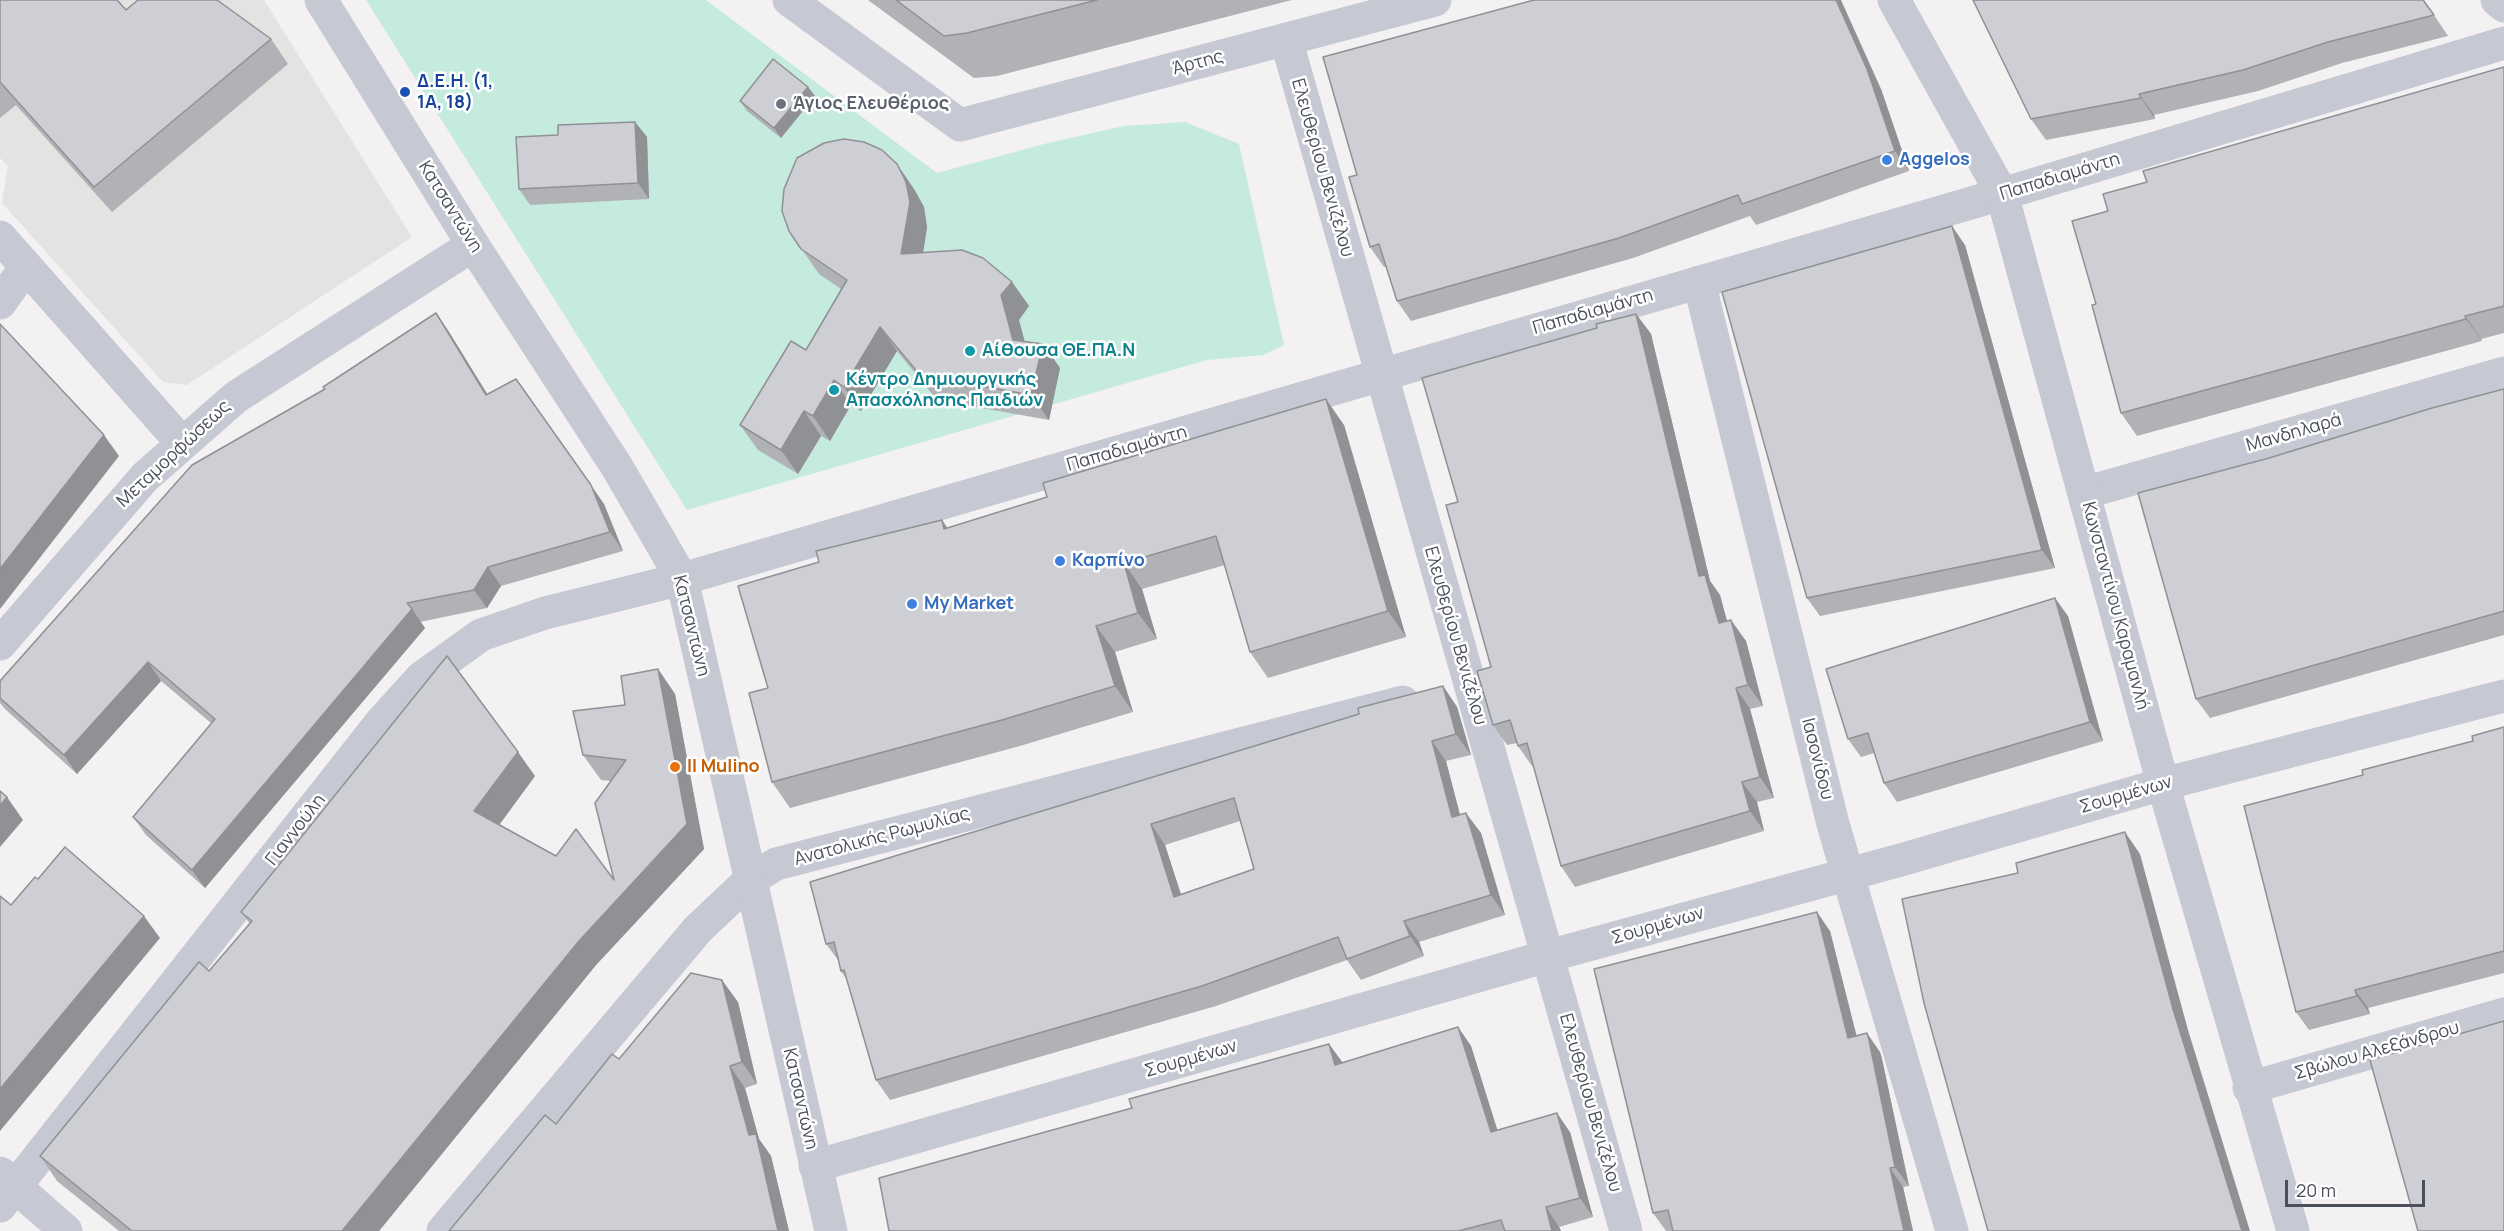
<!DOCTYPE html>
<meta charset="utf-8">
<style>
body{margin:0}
#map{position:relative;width:2504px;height:1231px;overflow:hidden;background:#f3f1f1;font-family:Manrope,sans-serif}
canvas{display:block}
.scale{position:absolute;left:2285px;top:1180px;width:140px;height:27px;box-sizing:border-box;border:3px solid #4b4f5c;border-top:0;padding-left:8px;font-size:18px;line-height:21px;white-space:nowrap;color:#4b4f5c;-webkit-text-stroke:4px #fff;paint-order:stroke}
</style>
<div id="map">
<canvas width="2504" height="1231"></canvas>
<div class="scale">20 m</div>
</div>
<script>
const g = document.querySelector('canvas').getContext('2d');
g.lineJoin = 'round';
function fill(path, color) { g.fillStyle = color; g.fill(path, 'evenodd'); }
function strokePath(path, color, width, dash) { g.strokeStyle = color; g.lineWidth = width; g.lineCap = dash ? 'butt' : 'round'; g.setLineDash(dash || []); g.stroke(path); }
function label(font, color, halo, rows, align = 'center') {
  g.font = font + ' Manrope,sans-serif'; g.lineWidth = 5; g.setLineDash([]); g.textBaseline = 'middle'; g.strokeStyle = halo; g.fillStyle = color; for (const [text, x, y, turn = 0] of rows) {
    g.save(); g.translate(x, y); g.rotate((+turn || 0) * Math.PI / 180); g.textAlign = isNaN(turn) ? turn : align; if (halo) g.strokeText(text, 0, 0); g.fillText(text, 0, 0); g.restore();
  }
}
fill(new Path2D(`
 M 0,0 L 264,0 L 412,237 L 187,385 L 163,382 L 2,203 L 8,166 L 0,158 Z`), '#e4e3e2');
fill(new Path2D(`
 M 366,0 L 706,0 L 937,173 L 1048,143 L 1124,126 L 1185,122 L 1239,144 L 1284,345 L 1263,355 L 1207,360 L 687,510 Z`), '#c5eade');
strokePath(new Path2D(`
 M 789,0 L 960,125 L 1435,0
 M 2497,0 L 2504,6
 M 1286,39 L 1626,1231
 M 0,237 L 182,443
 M 1699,282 L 1833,824 L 1952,1231
 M 0,303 L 26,267
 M 2084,493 L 2504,373
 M 0,644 L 145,477 L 236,397 L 473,245
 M 2249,1088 L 2504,1014
 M 815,1166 L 1548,956 L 1897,861 L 2163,784 L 2504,696
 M 0,1173 L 66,1231
 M 0,1206 L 382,721 L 421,678 L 481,635 L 545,613 L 682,579 L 2002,194 L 2504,43
 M 443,1231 L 698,929 L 750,880 L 776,864 L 1403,702`), '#c6c9d3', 33);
strokePath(new Path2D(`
 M 321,0 L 473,245 L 617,467 L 682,579 L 831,1231
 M 1894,0 L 2002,194 L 2163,784 L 2293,1231`), '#c6c9d3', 33);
fill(new Path2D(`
 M 0,0 L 126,10 L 271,39 L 288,64 L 112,212 L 16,105 L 0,118 Z
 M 868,0 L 1292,0 L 997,76 L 974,78 Z
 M 2424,0 L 2448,36 L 2342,63 L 2258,91 L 2154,115 L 2155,119 L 2046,140 L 2031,119 Z
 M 2504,67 L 2504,333 L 2481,339 L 2482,341 L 2137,436 L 2121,413 L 2096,304 L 2147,182 Z
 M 808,87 L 815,96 L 781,138 L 747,111 L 740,101 Z
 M 1881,89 L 1909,171 L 1756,225 L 1750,216 L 1633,258 L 1411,321 L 1397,301 L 1386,267 L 1384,267 L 1370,247 Z
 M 635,122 L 647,137 L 649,199 L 530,205 L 519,189 L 558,135 Z
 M 914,189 L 924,207 L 927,227 L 923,253 L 1012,282 L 1029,306 L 1019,320 L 1024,341 L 1043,344 L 1060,368 L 1049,420 L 937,400 L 897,351 L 861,411 L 851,405 L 830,441 L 821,436 L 798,474 L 758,450 L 740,425 L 806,350 L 841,289 L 819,274 L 789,231 Z
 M 1965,245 L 2055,568 L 1820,616 L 1807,598 Z
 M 436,313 L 449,332 L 487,394 L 604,504 L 623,551 L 501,586 L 487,608 L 420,622 L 425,628 L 205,888 L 146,835 L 133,817 L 211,723 L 161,681 L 77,774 L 5,709 L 0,703 L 0,681 L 325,389 Z
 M 1636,314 L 1651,334 L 1710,581 L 1720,595 L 1727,621 L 1746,641 L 1763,706 L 1750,709 L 1774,798 L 1757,802 L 1764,831 L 1575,887 L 1561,866 L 1533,766 L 1532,766 L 1518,746 L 1517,743 L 1507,745 L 1493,725 L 1491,667 L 1458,502 L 1597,328 Z
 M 2504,389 L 2504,635 L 2210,718 L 2196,699 L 2269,458 Z
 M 1344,425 L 1406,637 L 1268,678 L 1250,652 L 1225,565 L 1142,589 L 1157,639 L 1115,652 L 1133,712 L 1020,746 L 790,808 L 772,782 L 768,688 L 948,528 Z
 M 2068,616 L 2103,741 L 1897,802 L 1884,783 L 1874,753 L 1861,757 L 1848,739 Z
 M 658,669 L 675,694 L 704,849 L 596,965 L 379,1231 L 119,1231 L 57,1181 L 40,1156 L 209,971 L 250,924 L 241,912 L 535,776 L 499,825 L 556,856 L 614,880 L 611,781 L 601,780 L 583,755 L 625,705 Z
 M 1443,686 L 1457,707 L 1471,755 L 1446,761 L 1460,815 L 1481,833 L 1505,915 L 1419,942 L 1424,956 L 1361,980 L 1347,960 L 1216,1006 L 890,1100 L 876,1080 L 847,980 L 841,971 L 839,961 L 826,944 L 1359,714 ZM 1240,821 L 1254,869 L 1181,894 L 1165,845 Z
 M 2504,727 L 2504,973 L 2368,1008 L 2370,1014 L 2309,1030 L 2296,1012 L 2473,741 Z
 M 1830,931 L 1856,1036 L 1880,1052 L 1882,1059 L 1909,1186 L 1903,1187 L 1913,1231 L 1666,1231 L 1653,1213 Z
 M 738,1002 L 757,1084 L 745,1088 L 759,1139 L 771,1156 L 789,1231 L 449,1231 L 556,1124 L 619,1059 Z
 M 1458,1027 L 1471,1046 L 1497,1130 L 1570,1132 L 1593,1217 L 1559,1227 L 1561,1231 L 889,1231 L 1132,1108 L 1329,1044 L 1342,1063 Z`), '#b1b2b6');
fill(new Path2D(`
 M 1836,0 L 1841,0 L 1881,89 L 1909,171 L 1895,151 Z
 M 808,87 L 815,96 L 781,138 L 774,128 Z
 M 2139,94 L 2154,115 L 2155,119 L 2141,98 Z
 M 635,122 L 647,137 L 649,199 L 638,183 Z
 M 897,164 L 914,189 L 924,207 L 927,227 L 919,279 L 901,254 Z
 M 1952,226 L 1965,245 L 2055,568 L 2042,550 Z
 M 1012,282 L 1029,306 L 1019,320 L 1031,365 L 1013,340 L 1001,295 Z
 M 436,313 L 449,332 L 499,413 L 486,395 Z
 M 1636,314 L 1651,334 L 1710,581 L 1720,595 L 1733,644 L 1719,623 L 1699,576 Z
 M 2465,316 L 2481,339 L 2482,341 L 2466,319 Z
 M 880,327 L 897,351 L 861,411 L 844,387 Z
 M 1043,344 L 1060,368 L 1049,420 L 1031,395 Z
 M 834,380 L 851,405 L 830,441 L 813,416 Z
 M 1326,399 L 1344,425 L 1406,637 L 1388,611 Z
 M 804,411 L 821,436 L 798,474 L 781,450 Z
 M 104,435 L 119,456 L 0,609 L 0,569 Z
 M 591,485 L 604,504 L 623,551 L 610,532 Z
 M 942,520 L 960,546 L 944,529 Z
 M 1124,563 L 1142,589 L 1157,639 L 1138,613 Z
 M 488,567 L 501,586 L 487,608 L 474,590 Z
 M 2055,598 L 2068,616 L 2103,741 L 2090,722 Z
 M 412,609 L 425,628 L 205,888 L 192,870 Z
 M 1731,620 L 1746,641 L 1763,706 L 1748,685 Z
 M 1096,626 L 1115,652 L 1133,712 L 1115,686 Z
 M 148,662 L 161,681 L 77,774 L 64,755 Z
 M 658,669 L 675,694 L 704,849 L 596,965 L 379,1231 L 342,1231 L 579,941 L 687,824 Z
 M 1443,686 L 1457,707 L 1471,755 L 1456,734 Z
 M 1736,688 L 1750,709 L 1774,798 L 1760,777 Z
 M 1432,741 L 1446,761 L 1466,838 L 1452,817 Z
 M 518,752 L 535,776 L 491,836 L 474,811 Z
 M 1742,782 L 1757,802 L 1764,831 L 1750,811 Z
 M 7,797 L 23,820 L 0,847 L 0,806 Z
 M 1466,813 L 1481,833 L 1505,915 L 1491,895 Z
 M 1151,824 L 1165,845 L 1188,917 L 1174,897 Z
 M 2125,832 L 2140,854 L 2188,1030 L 2250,1231 L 2242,1231 L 2173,1009 Z
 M 1817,912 L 1830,931 L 1862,1057 L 1848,1038 Z
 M 144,916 L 160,938 L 0,1131 L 0,1089 Z
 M 1404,921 L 1419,942 L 1424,956 L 1410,936 Z
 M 722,980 L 738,1002 L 757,1084 L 742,1062 Z
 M 2355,990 L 2368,1008 L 2370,1014 L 2357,996 Z
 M 1458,1027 L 1471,1046 L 1504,1151 L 1491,1132 Z
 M 1867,1033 L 1880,1052 L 1882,1059 L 1909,1186 L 1895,1167 Z
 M 1329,1044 L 1343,1063 L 1335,1065 Z
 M 730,1066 L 745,1088 L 759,1139 L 771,1156 L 789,1231 L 778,1231 L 749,1135 Z
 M 1557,1113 L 1570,1132 L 1593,1217 L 1580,1198 Z
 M 1890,1168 L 1903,1187 L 1913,1231 L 1904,1231 Z
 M 1546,1207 L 1559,1227 L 1561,1231 L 1552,1231 Z`), '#909194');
const building = new Path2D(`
 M 0,0 L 117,0 L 126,10 L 138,0 L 217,0 L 271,39 L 94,187 L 0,82 Z
 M 896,0 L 1097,0 L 967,33 L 944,36 Z
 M 1534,0 L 1836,0 L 1867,69 L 1895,151 L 1742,204 L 1738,195 L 1619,238 L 1397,301 L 1379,244 L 1370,247 L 1349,177 L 1357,175 L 1323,57 Z
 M 1973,0 L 2423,0 L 2434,15 L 2328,42 L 2243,70 L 2139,94 L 2141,98 L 2031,119 Z
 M 773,59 L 808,87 L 774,128 L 740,101 Z
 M 2504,67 L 2504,306 L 2465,316 L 2466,319 L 2121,413 L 2092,305 L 2096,304 L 2072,221 L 2108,211 L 2103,194 L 2147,182 L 2143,171 Z
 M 635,122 L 638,183 L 519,189 L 516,137 L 558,135 L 558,125 Z
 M 844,139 L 864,142 L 882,150 L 897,164 L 906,182 L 910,202 L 901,254 L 962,250 L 983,258 L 1012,282 L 1001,295 L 1013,340 L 1043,344 L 1031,395 L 920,375 L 880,327 L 844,387 L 834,380 L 813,416 L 804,411 L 781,450 L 740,425 L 791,341 L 806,350 L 847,280 L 801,249 L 789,231 L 782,211 L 784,189 L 797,158 L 824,143 Z
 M 1952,226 L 2042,550 L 1807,598 L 1722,292 Z
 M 436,313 L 486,395 L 516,379 L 591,485 L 610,532 L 488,567 L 474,590 L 407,603 L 412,609 L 192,870 L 133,817 L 215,719 L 148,662 L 64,755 L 0,698 L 0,681 L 192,465 L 325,389 L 323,387 Z
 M 1636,314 L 1699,576 L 1705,575 L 1719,623 L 1731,620 L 1748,685 L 1736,688 L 1760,777 L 1742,782 L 1750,811 L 1561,866 L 1527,743 L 1518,746 L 1510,720 L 1493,725 L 1477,671 L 1491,667 L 1446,505 L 1458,502 L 1422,378 L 1597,328 L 1596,324 Z
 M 0,324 L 104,435 L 0,569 Z
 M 2504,389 L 2504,611 L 2196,699 L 2138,493 L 2269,458 L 2432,408 Z
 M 1326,399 L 1388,611 L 1250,652 L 1216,536 L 1124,563 L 1138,613 L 1096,626 L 1115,686 L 1002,720 L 772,782 L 749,693 L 768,688 L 738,586 L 819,562 L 816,551 L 942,520 L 944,529 L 1047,497 L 1043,483 Z
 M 2055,598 L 2090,722 L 1884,783 L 1868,733 L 1848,739 L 1826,669 Z
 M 447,656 L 518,752 L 474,811 L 556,856 L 576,829 L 614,880 L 595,803 L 626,760 L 583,755 L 573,711 L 625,705 L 621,676 L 658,669 L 687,824 L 579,941 L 342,1231 L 132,1231 L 40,1156 L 199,962 L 209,971 L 252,921 L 241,912 Z
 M 1443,686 L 1456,734 L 1432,741 L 1452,817 L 1466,813 L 1491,895 L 1404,921 L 1410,936 L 1347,959 L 1338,937 L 1202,986 L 876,1080 L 844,970 L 841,971 L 834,942 L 826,944 L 810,882 L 1359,714 L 1358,708 ZM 1234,798 L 1254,869 L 1174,897 L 1151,824 Z
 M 2504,727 L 2504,951 L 2355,990 L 2357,996 L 2296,1012 L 2244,806 L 2363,775 L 2362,770 L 2473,741 L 2472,736 Z
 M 0,791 L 7,797 L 0,806 Z
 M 2125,832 L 2173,1009 L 2242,1231 L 1988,1231 L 1924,1003 L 1902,899 L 2018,873 L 2016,863 Z
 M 65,847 L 144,916 L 0,1089 L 0,896 L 11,905 L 35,877 L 38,879 Z
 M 1817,912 L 1848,1038 L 1867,1033 L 1869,1040 L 1895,1167 L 1890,1168 L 1904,1231 L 1673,1231 L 1668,1210 L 1653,1213 L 1594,969 Z
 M 691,973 L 722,980 L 742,1062 L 730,1066 L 749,1135 L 756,1134 L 778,1231 L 449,1231 L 545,1115 L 556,1124 L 612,1054 L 619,1059 Z
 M 2504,1021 L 2504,1231 L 2418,1231 L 2370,1060 Z
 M 1458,1027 L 1491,1132 L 1557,1113 L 1580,1198 L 1546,1207 L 1552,1231 L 1505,1231 L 1501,1220 L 1458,1231 L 889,1231 L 879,1178 L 1132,1108 L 1129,1099 L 1329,1044 L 1335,1065 Z`);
fill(building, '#cecfd4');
strokePath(building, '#909194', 1.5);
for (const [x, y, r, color] of [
 [405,92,6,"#1a4fb4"],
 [781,104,6,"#6b7280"],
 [1887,160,6,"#3f7fe0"],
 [970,351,6,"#0f9aa8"],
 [834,390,6,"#0f9aa8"],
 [1060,561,6,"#3f7fe0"],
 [912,604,6,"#3f7fe0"],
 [675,767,6,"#e8710a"]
]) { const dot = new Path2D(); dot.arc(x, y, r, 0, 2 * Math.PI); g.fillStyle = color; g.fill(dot); strokePath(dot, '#fff', 2); }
label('18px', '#4b4f5c', '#fff', [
 ["Άρτης",1198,63,-15],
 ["Ελευθερίου Βενιζέλου",1322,168,74],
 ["Παπαδιαμάντη",2060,177,-17],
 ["Κατσαντώνη",450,207,58],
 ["Παπαδιαμάντη",1593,312,-16],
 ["Μανδηλαρά",2294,433,-16],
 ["Παπαδιαμάντη",1127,449,-16],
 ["Μεταμορφώσεως",174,454,-43],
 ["Κωνσταντίνου Καραμανλή",2115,606,75],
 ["Κατσαντώνη",691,626,76],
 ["Ελευθερίου Βενιζέλου",1455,636,74],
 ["Ιασoνίδου",1817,759,76],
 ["Σουρμένων",2126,795,-16],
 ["Γιαννούλη",296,830,-52],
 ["Ανατολικής Ρωμυλίας",882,837,-15],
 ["Σουρμένων",1658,926,-16],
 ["Σβώλου Αλεξάνδρου",2377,1051,-16],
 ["Σουρμένων",1191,1059,-16],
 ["Κατσαντώνη",800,1099,77],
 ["Ελευθερίου Βενιζέλου",1590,1103,74]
]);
label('bold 18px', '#164399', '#fff', [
 ["Δ.Ε.Η. (1,",417,82],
 ["1Α, 18)",417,103]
], 'left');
label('bold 18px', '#5b616d', '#fff', [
 ["Άγιος Ελευθέριος",793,104]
], 'left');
label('bold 18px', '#366cbe', '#fff', [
 ["Aggelos",1899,160],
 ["Καρπίνο",1072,561],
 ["My Market",924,604]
], 'left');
label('bold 18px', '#0d838f', '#fff', [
 ["Αίθουσα ΘΕ.ΠΑ.Ν",982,351],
 ["Κέντρο Δημιουργικής",846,380],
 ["Απασχόλησης Παιδιών",846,401]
], 'left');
label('bold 18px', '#c56008', '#fff', [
 ["Il Mulino",687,767]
], 'left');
</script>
